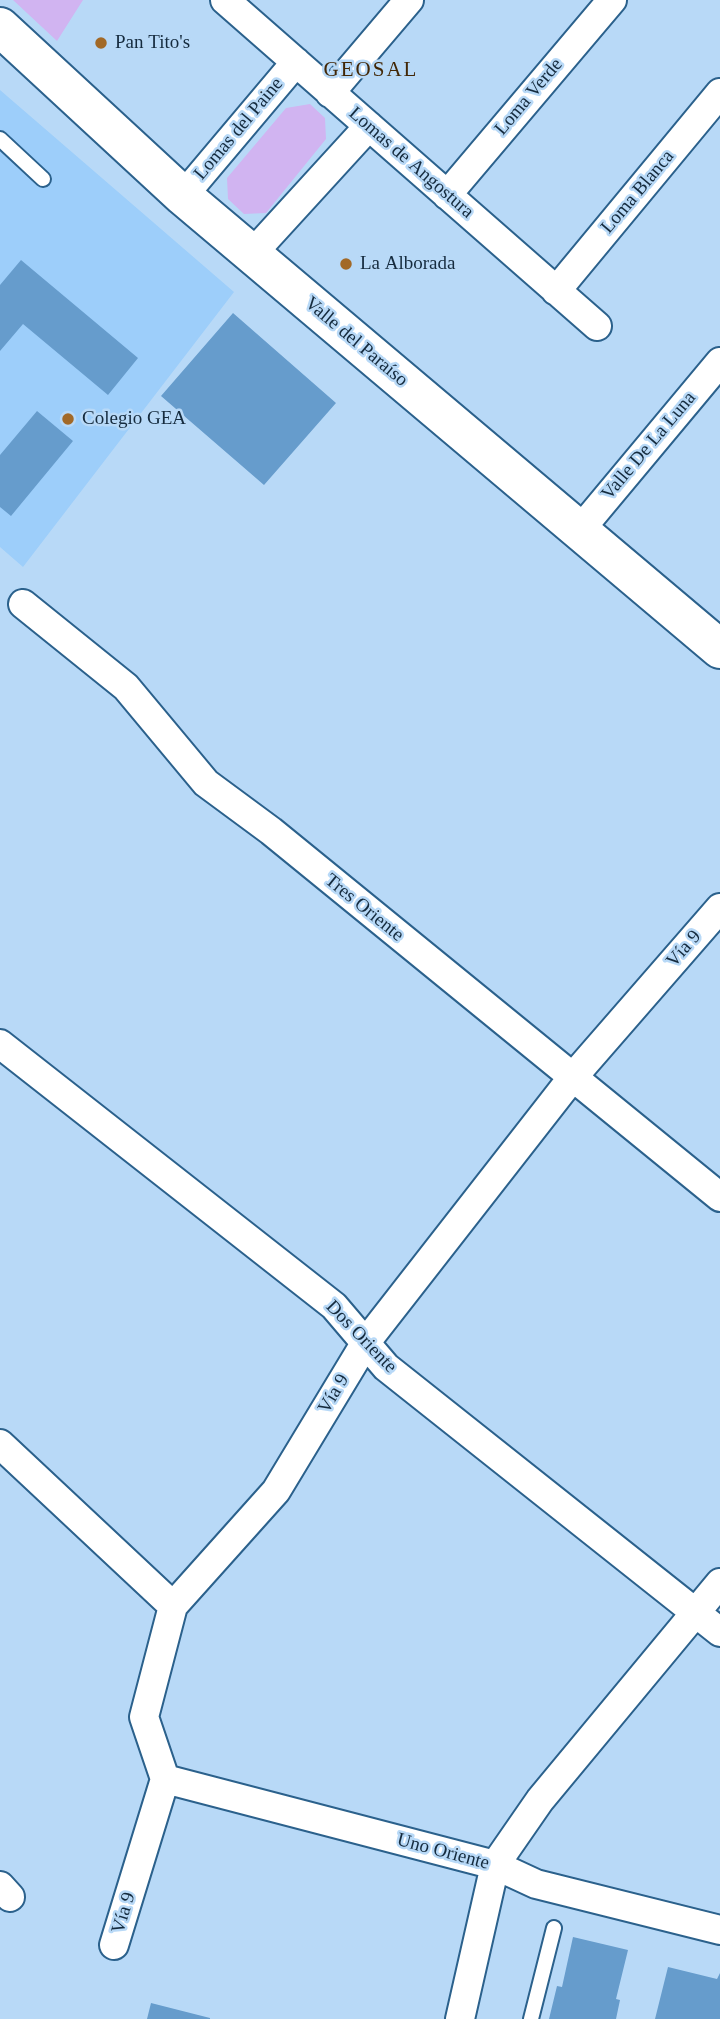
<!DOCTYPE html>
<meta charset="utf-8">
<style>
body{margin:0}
canvas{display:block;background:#b8d9f7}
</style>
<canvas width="720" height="2019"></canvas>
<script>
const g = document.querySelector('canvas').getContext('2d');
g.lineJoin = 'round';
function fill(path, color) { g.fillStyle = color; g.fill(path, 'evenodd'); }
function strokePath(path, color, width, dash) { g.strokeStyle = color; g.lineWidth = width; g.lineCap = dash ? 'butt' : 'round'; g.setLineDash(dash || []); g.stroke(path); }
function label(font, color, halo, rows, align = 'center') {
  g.font = font + ' "Times New Roman",serif'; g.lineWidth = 5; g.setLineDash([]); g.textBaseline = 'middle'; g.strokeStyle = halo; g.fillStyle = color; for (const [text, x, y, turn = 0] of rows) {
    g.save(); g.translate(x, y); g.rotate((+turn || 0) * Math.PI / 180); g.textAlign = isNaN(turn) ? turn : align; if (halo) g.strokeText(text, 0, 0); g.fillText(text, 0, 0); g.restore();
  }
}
fill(new Path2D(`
 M 0,90 L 234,292 L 23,567 L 0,547 Z`), '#9dcefa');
fill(new Path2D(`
 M 13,0 L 83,0 L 57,41 Z
 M 310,104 L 325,118 L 326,139 L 266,213 L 244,214 L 228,199 L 227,178 L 286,108 Z`), '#d1b4f1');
fill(new Path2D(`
 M 21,260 L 138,358 L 108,395 L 23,324 L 0,351 L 0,285 Z
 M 233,313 L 336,403 L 264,485 L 161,396 Z
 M 37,411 L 73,441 L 11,516 L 0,507 L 0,455 Z
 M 573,1937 L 628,1950 L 616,1999 L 620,2000 L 616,2019 L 549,2019 L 557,1986 L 562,1987 Z
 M 668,1967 L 717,1979 L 720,1973 L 720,2019 L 655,2019 Z
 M 151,2003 L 210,2018 L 210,2019 L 147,2019 Z`), '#669ccc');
const lane = new Path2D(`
 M 0,139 L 43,179
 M 531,2019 L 554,1928`);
const street = new Path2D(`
 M 225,0 L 597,326
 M 330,93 L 409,0
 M 447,195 L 612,0
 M 183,196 L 296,62
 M 252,254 L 369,126
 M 556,291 L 720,93
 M 579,531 L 720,362
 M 23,604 L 126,687 L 206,783 L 271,831 L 720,1197
 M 0,1044 L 334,1306 L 386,1367 L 720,1632
 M 0,1444 L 173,1606
 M 165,1779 L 495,1865 L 536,1884 L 720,1930
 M 0,1886 L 10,1897
 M 114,1945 L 165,1779 L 144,1717 L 173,1606 L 276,1491 L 366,1342 L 572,1078 L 720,908
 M 460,2019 L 495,1865 L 540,1800 L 720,1583`);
const secondary = new Path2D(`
 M 0,27 L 183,196 L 720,649`);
strokePath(lane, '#2b618c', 18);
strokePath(street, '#2b618c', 32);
strokePath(secondary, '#2b618c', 42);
strokePath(lane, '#fff', 14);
strokePath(street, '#fff', 28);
strokePath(secondary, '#fff', 38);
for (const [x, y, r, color] of [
 [101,43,7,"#a26927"],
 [346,264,7,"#a26927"],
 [68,419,7,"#a26927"]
]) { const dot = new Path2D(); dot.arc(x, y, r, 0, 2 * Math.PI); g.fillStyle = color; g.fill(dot); strokePath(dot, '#b8d9f7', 2.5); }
label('19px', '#152b3e', '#b8d9f7', [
 ["Pan Tito's",115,43],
 ["La Alborada",360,264],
 ["Colegio GEA",82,419]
], 'left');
label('19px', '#152b3e', '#b8d9f7', [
 ["Loma Verde",529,97,-50],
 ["Lomas del Paine",239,129,-50],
 ["Lomas de Angostura",411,163,41],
 ["Loma Blanca",638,192,-50],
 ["Valle del Paraíso",356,342,40],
 ["Valle De La Luna",649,446,-50],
 ["Tres Oriente",364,908,39],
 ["Vía 9",684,949,-49],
 ["Dos Oriente",361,1337,46],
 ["Vía 9",334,1394,-59],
 ["Uno Oriente",443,1852,15],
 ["Vía 9",124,1913,-73]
]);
g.letterSpacing = '2px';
label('21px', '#422706', '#b8d9f7', [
 ["GEOSAL",371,70]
]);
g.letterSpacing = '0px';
</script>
